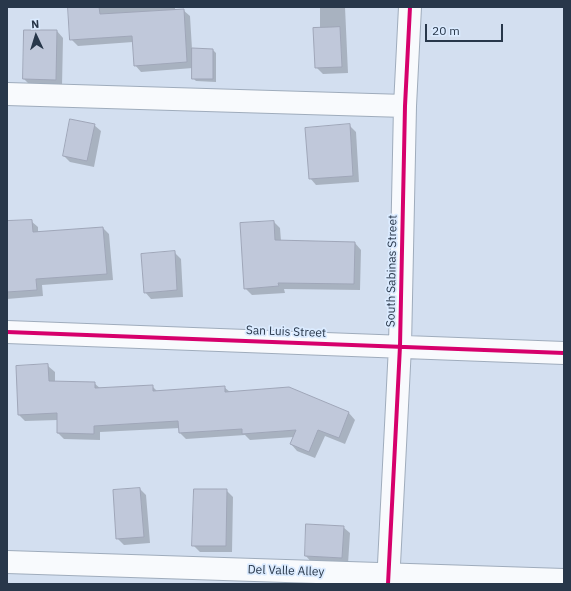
<!DOCTYPE html>
<style>
body{margin:0}
#map{position:relative;width:571px;height:591px;overflow:hidden;background:#d3dff0;font-family:"IBM Plex Sans",sans-serif}
canvas{display:block}
.frame{position:absolute;inset:0;border:8px solid #28374a;pointer-events:none}
.north{position:absolute;left:16px;top:16px;width:40px;height:40px;-webkit-text-stroke:3px #dbebff;paint-order:stroke;rotate:356deg;font-size:11px;font-weight:700;line-height:16px;text-align:center;color:#28374a}
.north::after{content:'';display:block;margin:auto;width:14px;height:18px;background:#28374a;clip-path:polygon(50% 0,100% 100%,50% 72%,0 100%)}
.scale{position:absolute;left:425px;top:24px;width:78px;height:18px;box-sizing:border-box;border:2px solid #28374a;border-top:0;padding-left:5px;font-size:12px;line-height:14px;white-space:nowrap;color:#28374a;-webkit-text-stroke:3px #dbebff;paint-order:stroke}
</style>
<div id="map">
<canvas width="571" height="591"></canvas>
<div class="frame"></div>
<div class="north">N</div>
<div class="scale">20 m</div>
</div>
<script>
const g = document.querySelector('canvas').getContext('2d');
g.lineJoin = 'round';
function fill(path, color) { g.fillStyle = color; g.fill(path, 'evenodd'); }
function strokePath(path, color, width, dash) { g.strokeStyle = color; g.lineWidth = width; g.lineCap = dash ? 'butt' : 'round'; g.setLineDash(dash || []); g.stroke(path); }
function label(font, color, halo, rows, align = 'center') {
  g.font = font + ' "IBM Plex Sans",sans-serif'; g.lineWidth = 3.5; g.setLineDash([]); g.textBaseline = 'middle'; g.strokeStyle = halo; g.fillStyle = color; for (const [text, x, y, turn = 0] of rows) {
    g.save(); g.translate(x, y); g.rotate((+turn || 0) * Math.PI / 180); g.textAlign = isNaN(turn) ? turn : align; if (halo) g.strokeText(text, 0, 0); g.fillText(text, 0, 0); g.restore();
  }
}
fill(new Path2D(`
 M 69,7 L 175,7 L 175,10 L 183,10 L 190,16 L 192,49 L 213,50 L 216,53 L 216,82 L 196,81 L 193,78 L 193,68 L 141,72 L 135,65 L 133,42 L 78,46 L 71,39 Z
 M 320,7 L 345,7 L 348,73 L 323,74 L 316,67 L 320,29 Z
 M 57,31 L 63,38 L 62,86 L 30,85 L 24,79 Z
 M 94,125 L 101,131 L 94,167 L 70,162 L 64,156 Z
 M 349,125 L 356,132 L 359,182 L 316,185 L 310,178 Z
 M 31,221 L 38,227 L 38,232 L 103,228 L 109,234 L 113,280 L 42,285 L 43,296 L 7,299 L 7,222 Z
 M 274,222 L 280,228 L 281,241 L 355,243 L 361,250 L 360,290 L 284,289 L 285,293 L 252,295 L 245,288 Z
 M 174,252 L 181,259 L 183,297 L 151,299 L 145,292 Z
 M 48,366 L 55,372 L 55,382 L 94,383 L 101,389 L 152,386 L 157,391 L 224,387 L 230,392 L 289,388 L 349,413 L 355,420 L 345,444 L 325,436 L 315,458 L 297,451 L 291,444 L 294,437 L 250,440 L 245,435 L 186,439 L 180,433 L 180,428 L 100,432 L 100,440 L 64,439 L 58,433 L 58,420 L 25,421 L 19,415 Z
 M 140,489 L 146,495 L 150,543 L 124,545 L 117,538 Z
 M 226,490 L 233,497 L 232,552 L 200,552 L 193,545 Z
 M 343,527 L 350,533 L 348,564 L 312,563 L 306,556 Z`), '#0003');
const building = new Path2D(`
 M 68,7 L 99,7 L 100,14 L 184,9 L 187,62 L 134,66 L 132,36 L 70,40 Z
 M 340,27 L 342,67 L 315,68 L 313,28 Z
 M 24,30 L 57,30 L 56,80 L 23,79 Z
 M 192,48 L 213,49 L 213,79 L 192,79 Z
 M 70,119 L 95,124 L 87,161 L 63,156 Z
 M 350,124 L 353,176 L 309,179 L 305,128 Z
 M 32,220 L 33,232 L 103,227 L 107,274 L 36,279 L 37,290 L 7,292 L 7,221 Z
 M 274,221 L 275,240 L 355,242 L 354,284 L 278,283 L 279,286 L 244,289 L 240,223 Z
 M 175,251 L 177,290 L 144,293 L 141,254 Z
 M 48,364 L 49,381 L 95,382 L 95,388 L 153,385 L 153,391 L 225,386 L 225,392 L 289,387 L 349,412 L 339,438 L 318,430 L 309,452 L 290,444 L 296,430 L 242,434 L 242,429 L 179,433 L 178,421 L 94,426 L 94,434 L 57,433 L 57,413 L 18,415 L 16,366 Z
 M 140,488 L 144,537 L 116,539 L 113,490 Z
 M 194,489 L 227,489 L 226,546 L 192,546 Z
 M 306,524 L 344,526 L 342,558 L 305,556 Z`);
fill(building, '#c0c8da');
strokePath(building, '#9fa6b8', 1);
const minor = new Path2D(`
 M 7,94 L 405,106
 M 7,332 L 564,353
 M 7,562 L 564,580
 M 388,584 L 400,346 L 405,106 L 410,7`);
strokePath(minor, '#9facbc', 24);
strokePath(minor, '#f8fafd', 22);
strokePath(new Path2D(`
 M 7,332 L 564,353
 M 388,584 L 400,346 L 405,106 L 410,7`), '#d6006c', 4);
label('12px', '#28374a', '#dbebff', [
 ["South Sabinas Street",392,271,-89],
 ["San Luis Street",286,332,2],
 ["Del Valle Alley",286,571,2]
]);
</script>
